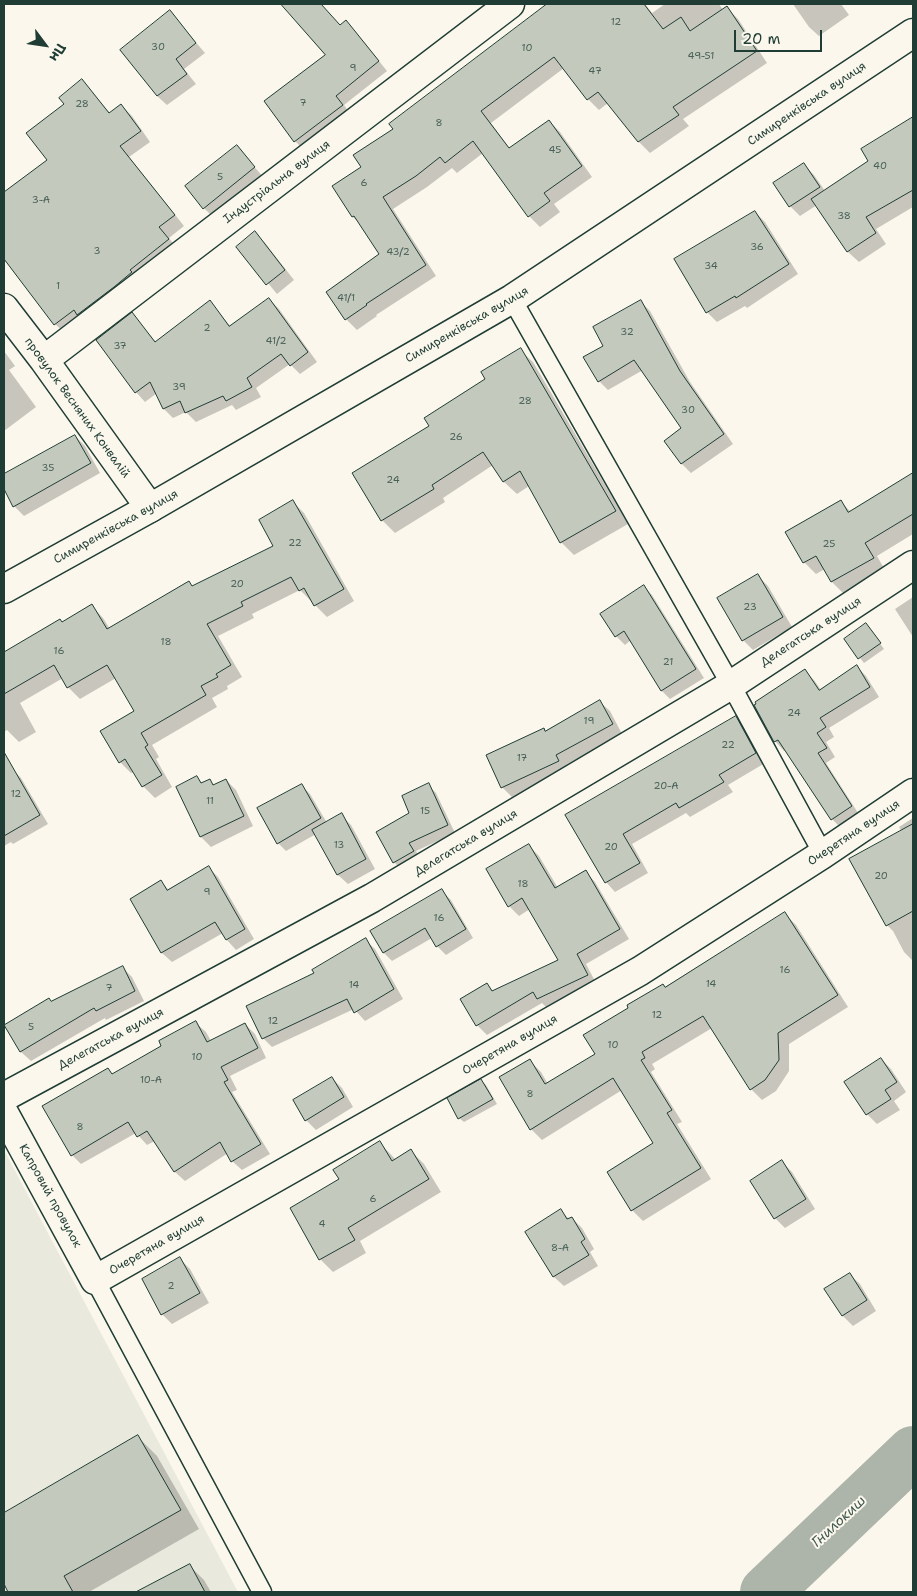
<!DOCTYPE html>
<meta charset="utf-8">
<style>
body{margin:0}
#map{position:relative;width:917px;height:1596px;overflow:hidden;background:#fbf7ec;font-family:"Shantell Sans",sans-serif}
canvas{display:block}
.frame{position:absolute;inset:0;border:5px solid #1f3d34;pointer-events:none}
.north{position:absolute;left:20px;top:20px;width:50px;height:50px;-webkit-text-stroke:4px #fbf7ec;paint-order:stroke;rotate:121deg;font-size:14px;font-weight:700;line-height:20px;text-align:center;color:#1f3d34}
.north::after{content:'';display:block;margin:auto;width:18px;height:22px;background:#1f3d34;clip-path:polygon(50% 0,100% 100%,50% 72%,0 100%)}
.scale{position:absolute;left:734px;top:30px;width:88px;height:22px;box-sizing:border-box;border:2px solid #1f3d34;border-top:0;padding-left:6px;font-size:15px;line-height:18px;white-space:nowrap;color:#1f3d34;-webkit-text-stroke:4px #fbf7ec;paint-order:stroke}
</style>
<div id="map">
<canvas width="917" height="1596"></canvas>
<div class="frame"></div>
<div class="north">Пн</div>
<div class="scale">20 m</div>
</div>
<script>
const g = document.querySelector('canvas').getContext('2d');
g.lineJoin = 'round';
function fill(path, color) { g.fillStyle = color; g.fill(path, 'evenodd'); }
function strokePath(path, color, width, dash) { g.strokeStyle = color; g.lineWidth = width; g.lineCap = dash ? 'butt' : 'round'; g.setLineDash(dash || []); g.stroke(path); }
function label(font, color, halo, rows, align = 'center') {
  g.font = font + ' "Shantell Sans",sans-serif'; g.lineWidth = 4; g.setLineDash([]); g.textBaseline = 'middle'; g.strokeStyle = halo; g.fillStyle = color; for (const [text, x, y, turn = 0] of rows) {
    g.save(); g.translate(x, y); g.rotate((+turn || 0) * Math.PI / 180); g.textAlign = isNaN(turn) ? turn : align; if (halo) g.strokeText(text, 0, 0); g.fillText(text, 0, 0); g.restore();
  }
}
fill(new Path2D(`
 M 4,1150 L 238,1592 L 4,1592 Z`), '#eae9de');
fill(new Path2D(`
 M 287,4 L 312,4 L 314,5 L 319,4 L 340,26 L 355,31 L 387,71 L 344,105 L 351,115 L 304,150 L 295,141 L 327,56 L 284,6 Z
 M 549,4 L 645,4 L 652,13 L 665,4 L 719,4 L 723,10 L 727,8 L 738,19 L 767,63 L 683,119 L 689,126 L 650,153 L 639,142 L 608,103 L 599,110 L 588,99 L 564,68 L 491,123 L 510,149 L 549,121 L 560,132 L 592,177 L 554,204 L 560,212 L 540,227 L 529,216 L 483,153 L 457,173 L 452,168 L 427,187 L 393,209 L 436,276 L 376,315 L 377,316 L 357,330 L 346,319 L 327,292 L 381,255 L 363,227 L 353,217 L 363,168 L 395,130 L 391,125 Z
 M 793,4 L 841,4 L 849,15 L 819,36 L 809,27 Z
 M 170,12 L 205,53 L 184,69 L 196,84 L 167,105 L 157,96 Z
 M 82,81 L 110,113 L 121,105 L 132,116 L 150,142 L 129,157 L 184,226 L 169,238 L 178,250 L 66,334 L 55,324 L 27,276 L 4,246 L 4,194 L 49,160 L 65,104 Z
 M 913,119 L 913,207 L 876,229 L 886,244 L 859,262 L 848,252 L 817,205 L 800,216 L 790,206 L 775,184 L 804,165 L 814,175 L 825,191 L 870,161 L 863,149 Z
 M 237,147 L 264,178 L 214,218 L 204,208 Z
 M 755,212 L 765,222 L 798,274 L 747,308 L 745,306 L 717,322 L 707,312 Z
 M 255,233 L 265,243 L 294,280 L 277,294 L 238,247 Z
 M 269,299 L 279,309 L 317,362 L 300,374 L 290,364 L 256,388 L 261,397 L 236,410 L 232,405 L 196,422 L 186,412 L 173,418 L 164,409 L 157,393 L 145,402 L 136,392 L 98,340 L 132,314 L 156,342 L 210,302 L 231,327 Z
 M 640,301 L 650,311 L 690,382 L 733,444 L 691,473 L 682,464 L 683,428 L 643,370 L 608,390 L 599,381 Z
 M 520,350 L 533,362 L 628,524 L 574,555 L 561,542 L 529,486 L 517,494 L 504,482 L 493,465 L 443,498 L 445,502 L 395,533 L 382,520 L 431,426 Z
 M 4,351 L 15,366 L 9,370 L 36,407 L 4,431 Z
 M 75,436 L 85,446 L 100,473 L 24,516 L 14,506 L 5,489 L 4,490 L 4,476 Z
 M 913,475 L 913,534 L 877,556 L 885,570 L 844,594 L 832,582 L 825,569 L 816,574 L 804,562 L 840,501 L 851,512 Z
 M 293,502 L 304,513 L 354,601 L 327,617 L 300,590 L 252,614 L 254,618 L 218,636 L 242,677 L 227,686 L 228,689 L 212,698 L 217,707 L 152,745 L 159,757 L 156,759 L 172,787 L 155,798 L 143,786 L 134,772 L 131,773 L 120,762 L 135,711 L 116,678 L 80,699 L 68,687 L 63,678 L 20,703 L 36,732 L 19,742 L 7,730 L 4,732 L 4,653 L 60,621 L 63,623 L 92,606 L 103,618 L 110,629 L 275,546 Z
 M 758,576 L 768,586 L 792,627 L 753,650 L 743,640 Z
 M 644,587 L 652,595 L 704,678 L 670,699 L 662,691 L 631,640 L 625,645 L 616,636 L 602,614 Z
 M 913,597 L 913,637 L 895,609 Z
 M 866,624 L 884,649 L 864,663 L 845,639 Z
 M 857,667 L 866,676 L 879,697 L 829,728 L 834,737 L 826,742 L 835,757 L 826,763 L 860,816 L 841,828 L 832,819 L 786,750 L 784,751 L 775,741 L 756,705 L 805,671 L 814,680 L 821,690 Z
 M 600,702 L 610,711 L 622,734 L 566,765 L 568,771 L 512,797 L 502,787 L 543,729 L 546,732 Z
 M 735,717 L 745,727 L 765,763 L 728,785 L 733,792 L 690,817 L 686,813 L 632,844 L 648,873 L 615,892 L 606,882 L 567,816 Z
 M 13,770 L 21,778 L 48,824 L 13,844 L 11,842 L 4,846 L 4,775 Z
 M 197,778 L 203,784 L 210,780 L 215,786 L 226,780 L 236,790 L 253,826 L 211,847 L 201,837 L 177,787 Z
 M 428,785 L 436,793 L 455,833 L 416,851 L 421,860 L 402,870 L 394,862 L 411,813 Z
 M 302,786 L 310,794 L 327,823 L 341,815 L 351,825 L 375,869 L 348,884 L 338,875 L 316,834 L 286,851 L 278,843 Z
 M 913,818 L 913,961 L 904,952 L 893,931 L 887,925 L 902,832 L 899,827 Z
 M 529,846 L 539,856 L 558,888 L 586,872 L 595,882 L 629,939 L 586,964 L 597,985 L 548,1009 L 542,1003 L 487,1035 L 477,1025 L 487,984 L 494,992 L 560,960 L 530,909 L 519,916 L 509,906 Z
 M 208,867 L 218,877 L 254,939 L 236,950 L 227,940 L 223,933 L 172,962 L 162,953 L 131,899 L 161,882 L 169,890 Z
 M 442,891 L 451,900 L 473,938 L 446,955 L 437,946 L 432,938 L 392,961 L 384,953 L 372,932 Z
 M 785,914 L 796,925 L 848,1007 L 789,1044 L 789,1071 L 776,1091 L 762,1100 L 751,1089 L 712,1028 L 652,1064 L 655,1069 L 651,1072 L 682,1122 L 677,1124 L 711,1179 L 643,1221 L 632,1210 L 655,1143 L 622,1090 L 542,1140 L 531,1129 L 530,1061 L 541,1072 L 548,1084 L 596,1055 L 665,988 Z
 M 365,940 L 375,949 L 403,999 L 365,1021 L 354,1009 L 272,1047 L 263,1038 L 316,973 Z
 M 122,967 L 132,977 L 144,1001 L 106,1020 L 105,1018 L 31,1061 L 21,1052 L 6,1025 Z
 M 196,1023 L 206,1032 L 211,1041 L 245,1024 L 255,1034 L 266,1058 L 230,1076 L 237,1090 L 232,1092 L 270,1154 L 242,1170 L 232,1161 L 228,1153 L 185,1181 L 175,1172 L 155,1141 L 147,1145 L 136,1133 L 81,1164 L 72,1155 L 108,1069 L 113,1075 L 163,1046 Z
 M 881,1059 L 891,1069 L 906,1092 L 894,1101 L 900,1110 L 877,1124 L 867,1114 L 846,1082 Z
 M 332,1078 L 342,1088 L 353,1107 L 316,1130 L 306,1120 Z
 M 481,1080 L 486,1085 L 497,1104 L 464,1122 L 459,1118 Z
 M 380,1143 L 396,1160 L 411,1151 L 424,1164 L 441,1192 L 360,1241 L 366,1253 L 333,1272 L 320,1259 L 341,1180 Z
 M 782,1162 L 792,1172 L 815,1209 L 785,1228 L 775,1218 Z
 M 561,1211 L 569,1219 L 572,1218 L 582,1228 L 594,1249 L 590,1252 L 598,1266 L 564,1286 L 554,1277 L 527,1232 Z
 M 180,1259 L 190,1269 L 209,1303 L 172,1324 L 162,1314 L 143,1280 Z
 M 850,1275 L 860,1284 L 876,1311 L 853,1326 L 843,1316 L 826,1289 Z
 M 138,1437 L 157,1456 L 199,1529 L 89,1592 L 10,1592 L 4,1581 L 4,1514 Z
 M 189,1565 L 204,1580 L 211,1592 L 150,1592 L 147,1588 Z`), '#0003');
strokePath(new Path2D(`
 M 766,1592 L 913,1452`), '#adb4aa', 52);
const building = new Path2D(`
 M 281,4 L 321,4 L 340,25 L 346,20 L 379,61 L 336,96 L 343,105 L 294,142 L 264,101 L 325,55 Z
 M 547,4 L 644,4 L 663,29 L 681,17 L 690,31 L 727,6 L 757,51 L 673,107 L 679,115 L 638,142 L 598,92 L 587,100 L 554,57 L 481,111 L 509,148 L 549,120 L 582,166 L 544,193 L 550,201 L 528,217 L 473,141 L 445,163 L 440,157 L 416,176 L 383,197 L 426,265 L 366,304 L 367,305 L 345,320 L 326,292 L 379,254 L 354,216 L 352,217 L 332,186 L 361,167 L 353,155 L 393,129 L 389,124 Z
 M 170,10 L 196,43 L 176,59 L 187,74 L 157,96 L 120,50 Z
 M 82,79 L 109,113 L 121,104 L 141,131 L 120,146 L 175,215 L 159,227 L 169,239 L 130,270 L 132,272 L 114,287 L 77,315 L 74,310 L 54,325 L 4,259 L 4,192 L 47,160 L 26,133 L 64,104 L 59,98 Z
 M 913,117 L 913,190 L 866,217 L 876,233 L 847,252 L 811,199 L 868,161 L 861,149 Z
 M 237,145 L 255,167 L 203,209 L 185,186 Z
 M 804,163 L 820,187 L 789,207 L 773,183 Z
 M 755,211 L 789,264 L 736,298 L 735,296 L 706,313 L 674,259 Z
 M 255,231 L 285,270 L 266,285 L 236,247 Z
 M 269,298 L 308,352 L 290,366 L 281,354 L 247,378 L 252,387 L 226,401 L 223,396 L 185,413 L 180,401 L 163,409 L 150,382 L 135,393 L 96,340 L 132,312 L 155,342 L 210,300 L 229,326 Z
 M 641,300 L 680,371 L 724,434 L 681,464 L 664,441 L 681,428 L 634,360 L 598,382 L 583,357 L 603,346 L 593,327 Z
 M 521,348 L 616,511 L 560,543 L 520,471 L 503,482 L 483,452 L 432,485 L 434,489 L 381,521 L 352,473 L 429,426 L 424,418 L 485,379 L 481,372 Z
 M 75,435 L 91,463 L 13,507 L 4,489 L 4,474 Z
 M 913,473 L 913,514 L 865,543 L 874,558 L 831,582 L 816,556 L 803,563 L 785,532 L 841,500 L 848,512 Z
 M 293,500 L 344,589 L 314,606 L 304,588 L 299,591 L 291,577 L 241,602 L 243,606 L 207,624 L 231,665 L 216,674 L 218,677 L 201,686 L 206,695 L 141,733 L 148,745 L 145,747 L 162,775 L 142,787 L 125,759 L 119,763 L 100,731 L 134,711 L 107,665 L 67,688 L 54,665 L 4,694 L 4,652 L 60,619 L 62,622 L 92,604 L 107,629 L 189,581 L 192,586 L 273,546 L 259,520 Z
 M 758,574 L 783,617 L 742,641 L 717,598 Z
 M 644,585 L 696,669 L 661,691 L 624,631 L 615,637 L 600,614 Z
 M 866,623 L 881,643 L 858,659 L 844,639 Z
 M 857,665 L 870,687 L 820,718 L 826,727 L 817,733 L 827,748 L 818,753 L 852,806 L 831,820 L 778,740 L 774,742 L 754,705 L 756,704 L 755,702 L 805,669 L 819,690 Z
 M 600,700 L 613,724 L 556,755 L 559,761 L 501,788 L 486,755 L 544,728 L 545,731 Z
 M 736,716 L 756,753 L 719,775 L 724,782 L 679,808 L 676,803 L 623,834 L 640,863 L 605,883 L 565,815 Z
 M 4,752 L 40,815 L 4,836 Z
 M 197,776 L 201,783 L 210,779 L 213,785 L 226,779 L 244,816 L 200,837 L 176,787 Z
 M 429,783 L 448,825 L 409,843 L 414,851 L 393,863 L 376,832 L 409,813 L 402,796 Z
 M 302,784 L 321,818 L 277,844 L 257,808 Z
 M 342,813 L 366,859 L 337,875 L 312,830 Z
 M 913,824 L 913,911 L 886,926 L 849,859 Z
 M 529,844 L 555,888 L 586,870 L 620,929 L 577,954 L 588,975 L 537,999 L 533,992 L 476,1026 L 460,999 L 487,983 L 492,991 L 558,960 L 522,898 L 508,907 L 486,869 Z
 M 209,866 L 245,929 L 226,940 L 215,922 L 161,953 L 130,899 L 161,880 L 167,890 Z
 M 442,889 L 466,929 L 436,947 L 425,928 L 383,953 L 370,931 Z
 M 785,912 L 838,995 L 778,1033 L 779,1060 L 765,1080 L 750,1090 L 703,1016 L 642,1052 L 645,1058 L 641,1060 L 672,1110 L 667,1113 L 701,1168 L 631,1211 L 607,1172 L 653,1143 L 613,1078 L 530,1130 L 499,1077 L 530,1059 L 545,1084 L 595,1054 L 583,1035 L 628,1008 L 627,1005 L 663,984 L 665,987 Z
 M 366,938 L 394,989 L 354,1013 L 347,999 L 262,1039 L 246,1006 L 314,973 L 312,970 Z
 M 123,966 L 135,991 L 96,1011 L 94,1008 L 20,1052 L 4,1025 L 49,998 L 51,1001 Z
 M 196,1021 L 207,1042 L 245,1023 L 258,1048 L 221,1067 L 228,1080 L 224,1082 L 261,1144 L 231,1162 L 220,1142 L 174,1172 L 147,1131 L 137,1137 L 128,1122 L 71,1156 L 42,1106 L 108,1068 L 112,1074 L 161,1046 L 159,1041 Z
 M 881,1058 L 897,1082 L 885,1090 L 891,1099 L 866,1115 L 844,1082 Z
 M 332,1077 L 344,1097 L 305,1121 L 293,1100 Z
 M 481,1079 L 493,1099 L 458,1119 L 447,1098 Z
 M 380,1141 L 392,1161 L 411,1149 L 429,1179 L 348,1228 L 355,1240 L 319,1260 L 290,1208 L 339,1179 L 333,1170 Z
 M 782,1160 L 806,1199 L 774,1219 L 750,1181 Z
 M 561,1209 L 567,1219 L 572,1217 L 585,1239 L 581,1242 L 589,1255 L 553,1277 L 525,1232 Z
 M 180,1257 L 200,1293 L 161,1315 L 142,1279 Z
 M 850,1273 L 867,1300 L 842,1316 L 824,1289 Z
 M 138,1435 L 181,1510 L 64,1576 L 73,1592 L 8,1592 L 4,1584 L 4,1513 Z
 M 190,1564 L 205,1592 L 136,1592 Z`);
fill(building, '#c4c9be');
strokePath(building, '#1f3d34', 1);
const service = new Path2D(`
 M 512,299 L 731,685 L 823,854
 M 95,1280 L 262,1592`);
const minor = new Path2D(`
 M 4,308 L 44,360 L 150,508
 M 44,360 L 510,4
 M 4,1097 L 372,898 L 731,685 L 913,565
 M 4,1113 L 95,1280 L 640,971 L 823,854 L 913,793`);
const secondary = new Path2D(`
 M 4,589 L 150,508 L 512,299 L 913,33`);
strokePath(service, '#1f3d34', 21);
strokePath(minor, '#1f3d34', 31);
strokePath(secondary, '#1f3d34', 31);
strokePath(service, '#fbf7ec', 18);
strokePath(minor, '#fbf7ec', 28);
strokePath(secondary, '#fbf7ec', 28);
label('10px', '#486056', null, [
 ["12",616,22],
 ["30",158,47],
 ["10",527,48],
 ["49-51",701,56],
 ["9",353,68],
 ["47",595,71],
 ["7",303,103],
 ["28",82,104],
 ["8",439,123],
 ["45",555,150],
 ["40",880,166],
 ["5",220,177],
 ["6",364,183],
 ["3-А",41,200],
 ["38",844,216],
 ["36",757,247],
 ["3",97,251],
 ["43/2",398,252],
 ["34",711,266],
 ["1",58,286],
 ["41/1",346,298],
 ["2",207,328],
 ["32",627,332],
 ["41/2",276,341],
 ["37",120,346],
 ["39",179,387],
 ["28",525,401],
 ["30",688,410],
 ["26",456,437],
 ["35",48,468],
 ["24",393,480],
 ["22",295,543],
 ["25",829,544],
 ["20",237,584],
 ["23",750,607],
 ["18",166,642],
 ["16",59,651],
 ["21",668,662],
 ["24",794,713],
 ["19",589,721],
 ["22",728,745],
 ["17",522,758],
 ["20-А",666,786],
 ["12",16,794],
 ["11",210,801],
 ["15",425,811],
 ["13",339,845],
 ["20",611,847],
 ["20",881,876],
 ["18",523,884],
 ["9",207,892],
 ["16",439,918],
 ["16",785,970],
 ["14",711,984],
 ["14",354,985],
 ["7",109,988],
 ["12",657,1015],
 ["12",273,1021],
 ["5",31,1027],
 ["10",613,1045],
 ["10",197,1057],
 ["10-А",151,1080],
 ["8",530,1094],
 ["8",80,1127],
 ["6",373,1199],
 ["4",322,1224],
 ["8-А",560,1248],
 ["2",171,1286]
]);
label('12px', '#1f3d34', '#fbf7ec', [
 ["Симиренківська вулиця",807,104,-34],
 ["Індустріальна вулиця",277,182,-37],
 ["Симиренківська вулиця",467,325,-30],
 ["провулок Весняних Конвалій",77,408,54],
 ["Симиренківська вулиця",116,527,-29],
 ["Делегатська вулиця",811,632,-33],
 ["Очеретяна вулиця",854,833,-34],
 ["Делегатська вулиця",466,843,-31],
 ["Делегатська вулиця",111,1039,-28],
 ["Очеретяна вулиця",510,1045,-30],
 ["Капровий провулок",50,1196,61],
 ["Очеретяна вулиця",157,1245,-30]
]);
label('italic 14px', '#425b52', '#fbf7ec', [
 ["Гнилокиш",839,1522,-43]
]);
</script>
